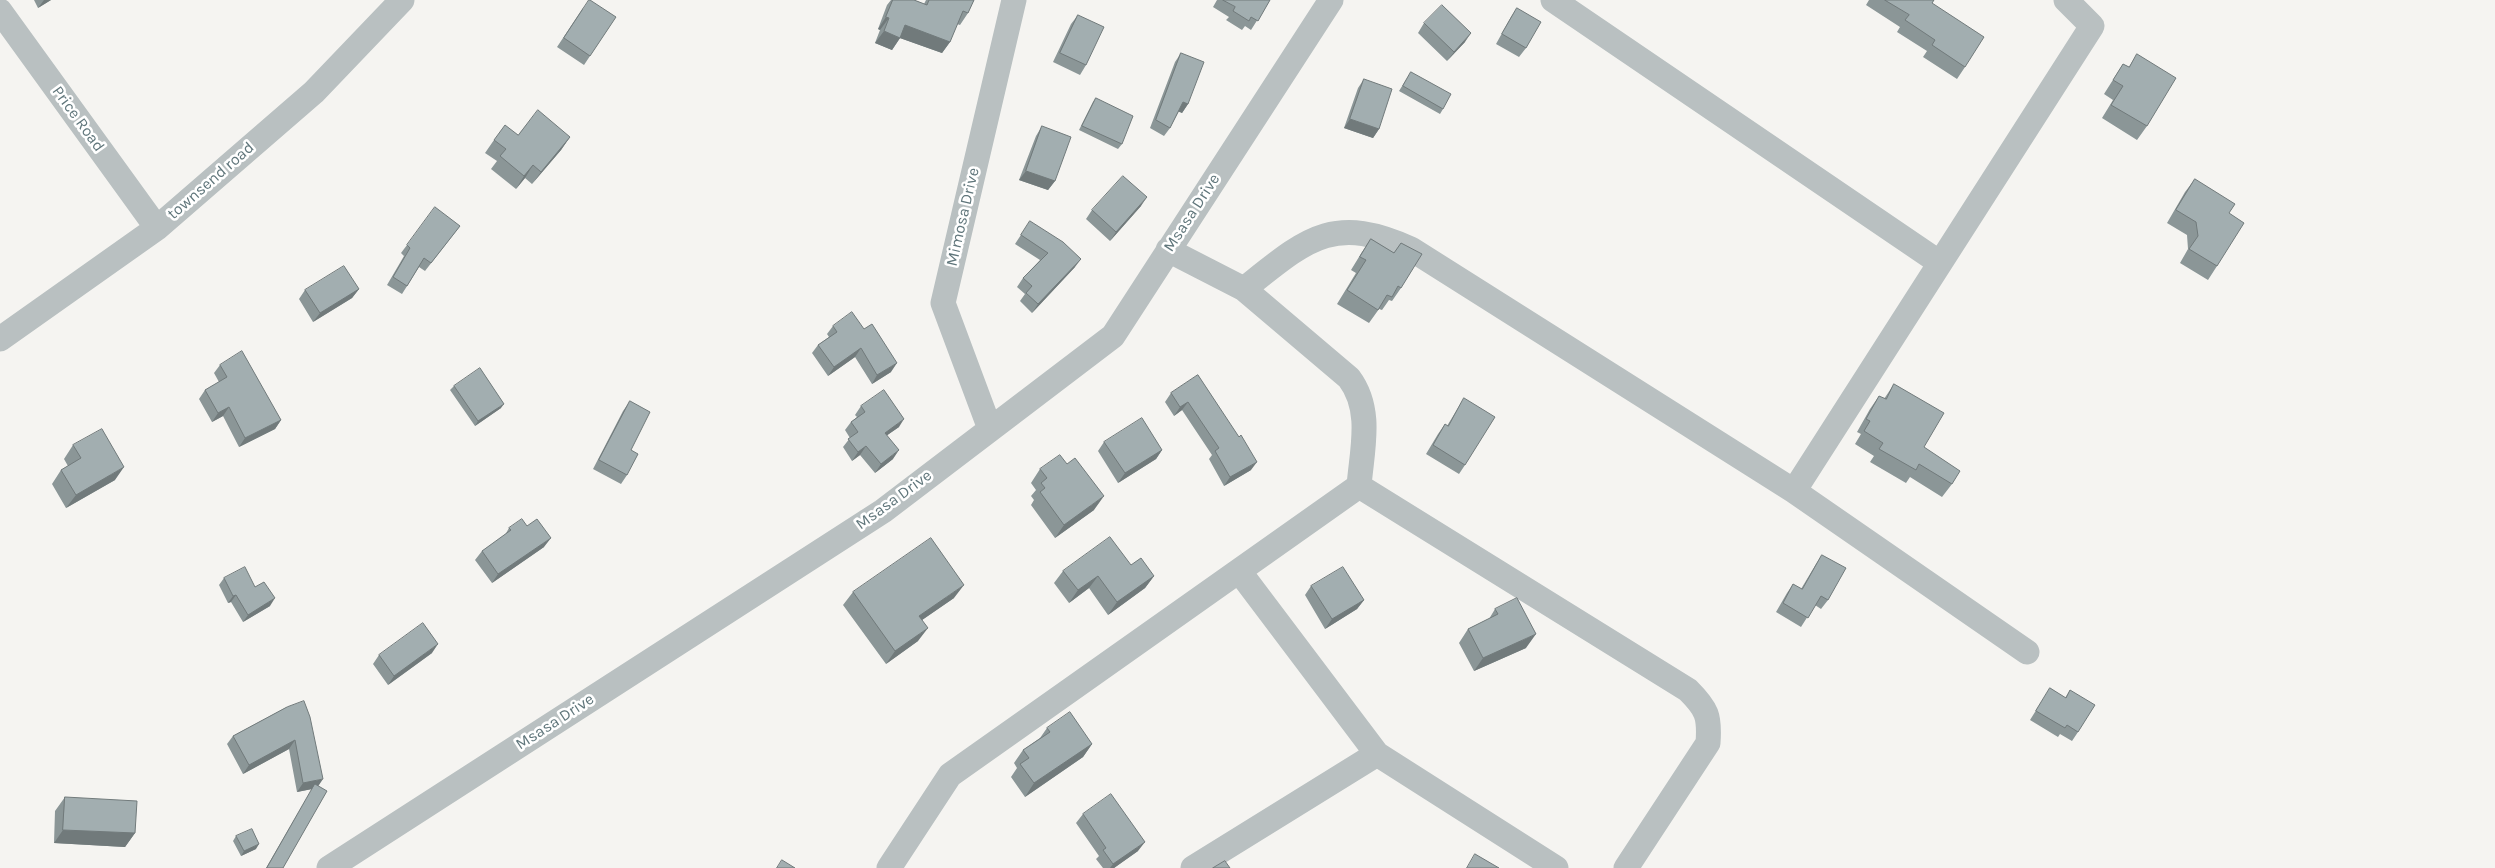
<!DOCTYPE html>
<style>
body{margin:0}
canvas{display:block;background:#f5f4f1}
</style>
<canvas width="2495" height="868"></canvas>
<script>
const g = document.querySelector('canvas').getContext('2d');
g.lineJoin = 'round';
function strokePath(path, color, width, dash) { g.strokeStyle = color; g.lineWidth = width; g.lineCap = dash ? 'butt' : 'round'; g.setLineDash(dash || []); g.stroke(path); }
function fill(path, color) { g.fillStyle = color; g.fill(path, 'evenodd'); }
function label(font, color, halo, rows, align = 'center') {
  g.font = font + ' Karla,sans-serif'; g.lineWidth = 5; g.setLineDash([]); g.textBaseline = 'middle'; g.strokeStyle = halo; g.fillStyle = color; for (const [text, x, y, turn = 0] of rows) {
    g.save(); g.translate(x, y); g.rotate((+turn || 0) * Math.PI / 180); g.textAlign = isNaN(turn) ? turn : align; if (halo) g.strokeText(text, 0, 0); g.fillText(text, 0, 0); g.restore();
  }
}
strokePath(new Path2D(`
 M 1553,0 L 1940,263
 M 0,11 L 157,228
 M 1244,289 C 1306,240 1332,213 1411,249 L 1794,491 L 2027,652
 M 0,339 L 157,228 L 314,92 L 402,0
 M 990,429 L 943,303 L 1014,0
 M 1359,486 L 1688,690 C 1707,709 1710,716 1708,743 L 1626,868
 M 1794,491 L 2092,26 L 2066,0
 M 1239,571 L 1377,754 L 1556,868
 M 329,868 L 883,511 L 1113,336 L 1331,0
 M 889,868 L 950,775 L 1359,486 C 1362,449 1373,410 1349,378 L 1244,289 L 1168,250
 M 1193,868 L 1377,754`), '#b9c0c1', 25);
fill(new Path2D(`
 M 34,0 L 51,0 L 38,8 Z
 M 891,0 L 914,0 L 924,4 L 926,0 L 974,0 L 968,13 L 960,25 L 957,24 L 950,42 L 942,53 L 900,38 L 892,50 L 875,43 L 880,30 L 878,29 L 887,5 Z
 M 1217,0 L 1270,0 L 1251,30 L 1245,26 L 1242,30 L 1226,20 L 1229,17 L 1213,7 Z
 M 1869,0 L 1934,0 L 1932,3 L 1965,67 L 1957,79 L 1923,57 L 1927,51 L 1897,32 L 1900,27 L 1866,5 Z
 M 583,8 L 590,56 L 584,65 L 557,47 Z
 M 1517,8 L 1526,48 L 1519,57 L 1496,44 L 1511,17 Z
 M 1078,15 L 1086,65 L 1080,75 L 1053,62 L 1071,24 Z
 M 1424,23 L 1465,42 L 1447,61 L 1418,33 Z
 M 1181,53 L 1188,104 L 1182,113 L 1179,111 L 1170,128 L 1164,136 L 1150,128 L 1175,62 Z
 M 2137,54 L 2147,126 L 2137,140 L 2102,118 L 2113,100 L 2104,94 L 2123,64 L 2129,67 Z
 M 1411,72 L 1443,109 L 1440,114 L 1399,91 Z
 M 1364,79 L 1379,129 L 1373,138 L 1344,128 L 1358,88 Z
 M 1096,98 L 1122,144 L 1118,149 L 1079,130 L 1093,102 Z
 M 1042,126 L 1055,181 L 1048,190 L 1019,180 L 1036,136 Z
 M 518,135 L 570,137 L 561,150 L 532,184 L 525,178 L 516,189 L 491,169 L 497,161 L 485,153 L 494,140 Z
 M 2195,179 L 2229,213 L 2217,266 L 2208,280 L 2180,263 L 2188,249 L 2187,235 L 2167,223 L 2185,192 Z
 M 1141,206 L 1110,241 L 1086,219 L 1092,210 Z
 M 1030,221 L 1075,267 L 1032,313 L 1020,301 L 1025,294 L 1017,287 L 1023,278 L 1040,260 L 1015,244 Z
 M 460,226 L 425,271 L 419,267 L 402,294 L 387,285 L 404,256 L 401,253 L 407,245 Z
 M 1371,239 L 1394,253 L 1401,243 L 1401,288 L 1392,301 L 1389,300 L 1382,310 L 1379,309 L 1369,323 L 1337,304 L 1356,273 L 1351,270 L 1362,252 Z
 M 359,289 L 352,298 L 313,322 L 299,299 L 305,290 Z
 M 833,326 L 891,372 L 872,384 L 855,357 L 828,376 L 812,353 L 818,345 L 829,337 L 827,334 Z
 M 220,365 L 281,420 L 275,429 L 239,447 L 223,416 L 212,422 L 199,399 L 205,390 L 219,382 L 214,373 Z
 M 1198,375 L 1251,470 L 1224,486 L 1209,459 L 1212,455 L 1182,410 L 1174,416 L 1165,402 L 1171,393 Z
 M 1894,384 L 1924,447 L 1952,484 L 1942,497 L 1910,477 L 1906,483 L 1870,462 L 1874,456 L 1855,444 L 1861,434 L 1857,432 L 1870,409 L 1879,396 L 1884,399 Z
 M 454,386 L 501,408 L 475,426 L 450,390 Z
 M 1464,398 L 1465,465 L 1459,474 L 1426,454 L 1438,434 L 1445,424 L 1447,426 Z
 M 630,401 L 631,450 L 627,475 L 621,484 L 593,469 L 623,411 Z
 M 861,406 L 899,427 L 887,435 L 893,459 L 875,473 L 860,455 L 852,461 L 843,447 L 850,438 L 845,430 L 851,422 L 857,417 L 855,415 Z
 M 1104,442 L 1162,450 L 1156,459 L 1118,483 L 1098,451 Z
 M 73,445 L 115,480 L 66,508 L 52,484 L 61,470 L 68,466 L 64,459 Z
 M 1040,469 L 1094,510 L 1055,538 L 1031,505 L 1034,500 L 1031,496 L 1036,490 L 1031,483 Z
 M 527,526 L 544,547 L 492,583 L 475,560 L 482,551 L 505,535 L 509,528 Z
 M 1822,555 L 1828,600 L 1821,609 L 1815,605 L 1801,627 L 1776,612 L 1787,593 L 1793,584 L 1801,589 L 1816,564 Z
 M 1131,565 L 1154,576 L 1145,588 L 1108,615 L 1089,588 L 1069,603 L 1054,583 L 1063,571 Z
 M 224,578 L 255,587 L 270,606 L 243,622 L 231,602 L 228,603 L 219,585 Z
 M 1311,586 L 1364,600 L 1357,609 L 1325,629 L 1305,595 Z
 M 853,592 L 954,598 L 922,620 L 918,641 L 886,664 L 843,605 Z
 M 1495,609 L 1526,648 L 1474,671 L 1459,643 L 1468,629 L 1489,619 Z
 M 432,653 L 388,685 L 373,664 L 379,655 Z
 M 2050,688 L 2065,698 L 2070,690 L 2078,732 L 2072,741 L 2060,734 L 2058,737 L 2030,720 Z
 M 287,707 L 318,786 L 283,868 L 266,868 L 312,789 L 297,792 L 289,749 L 243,774 L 227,744 L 233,736 Z
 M 1047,728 L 1092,744 L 1083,757 L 1025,797 L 1011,777 L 1017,768 L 1014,763 L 1023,750 L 1040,738 Z
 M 65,797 L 135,833 L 125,847 L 54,843 L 55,811 Z
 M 1083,814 L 1138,851 L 1114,868 L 1103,868 L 1096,859 L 1099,856 L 1076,823 Z
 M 236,836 L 256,849 L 241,856 L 233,841 Z`), '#8b9697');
fill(new Path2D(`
 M 44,0 L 51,0 L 38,8 Z
 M 886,17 L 889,18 L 880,30 L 878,29 Z
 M 905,25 L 950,42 L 942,53 L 897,37 Z
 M 884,31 L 900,38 L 892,50 L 875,43 Z
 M 1471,33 L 1465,42 L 1447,61 L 1454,52 Z
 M 1183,102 L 1188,104 L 1182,113 L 1177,111 Z
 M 1350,119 L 1379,129 L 1373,138 L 1344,128 Z
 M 570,137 L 561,150 L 532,184 L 541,172 Z
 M 533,165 L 525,178 L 516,189 L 524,176 Z
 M 1026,171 L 1055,181 L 1048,190 L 1019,180 Z
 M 1147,197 L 1141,206 L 1110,241 L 1116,232 Z
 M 1081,259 L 1075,267 L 1032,313 L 1038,304 Z
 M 359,289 L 352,298 L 313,322 L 320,313 Z
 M 861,348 L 855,357 L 828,376 L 834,367 Z
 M 897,363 L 891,372 L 872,384 L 877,375 Z
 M 1188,402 L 1182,410 L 1174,416 L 1180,407 Z
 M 504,404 L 501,408 L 475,426 L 478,421 Z
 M 229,407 L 223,416 L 212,422 L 218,413 Z
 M 904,419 L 899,427 L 879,441 L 885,433 Z
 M 281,420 L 275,429 L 239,447 L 245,438 Z
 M 866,446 L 860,455 L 852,461 L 858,452 Z
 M 899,450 L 893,459 L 875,473 L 881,464 Z
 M 1162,450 L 1156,459 L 1118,483 L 1125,473 Z
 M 1257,462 L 1251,470 L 1224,486 L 1230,477 Z
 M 124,467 L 115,480 L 66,508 L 76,495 Z
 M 1104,496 L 1094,510 L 1055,538 L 1064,525 Z
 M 551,538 L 544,547 L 492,583 L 498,574 Z
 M 1098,576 L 1089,588 L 1069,603 L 1078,590 Z
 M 1154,576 L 1145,588 L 1108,615 L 1117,602 Z
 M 964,585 L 954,598 L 909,629 L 919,616 Z
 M 236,595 L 231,602 L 228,603 L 233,596 Z
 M 275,598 L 270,606 L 243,622 L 248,615 Z
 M 1364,600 L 1357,609 L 1325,629 L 1332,619 Z
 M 928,628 L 918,641 L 886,664 L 895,651 Z
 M 1536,634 L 1526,648 L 1474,671 L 1483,658 Z
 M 438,644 L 432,653 L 388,685 L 394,676 Z
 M 295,740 L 289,749 L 243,774 L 249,765 Z
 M 1092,744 L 1083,757 L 1025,797 L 1034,783 Z
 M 323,779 L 317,788 L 315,784 L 312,789 L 297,792 L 303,783 Z
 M 63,830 L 135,833 L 125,847 L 54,843 Z
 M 1145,842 L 1138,851 L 1114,868 L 1110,868 L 1113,864 Z
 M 259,844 L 256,849 L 241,856 L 244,851 Z`), '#717a7b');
const building = new Path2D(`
 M 589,0 L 590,0 L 616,17 L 590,56 L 564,38 Z
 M 893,0 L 914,0 L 927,5 L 929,0 L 974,0 L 968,13 L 963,11 L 950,42 L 905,25 L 900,38 L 884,31 L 889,18 L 886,17 Z
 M 1223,0 L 1270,0 L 1258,21 L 1251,17 L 1249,21 L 1233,11 L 1235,7 Z
 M 1885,0 L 1934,0 L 1932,3 L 1984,37 L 1965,67 L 1932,45 L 1935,40 L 1905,20 L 1909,15 Z
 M 1442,5 L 1471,33 L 1454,52 L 1424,23 Z
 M 1517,8 L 1541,22 L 1526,48 L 1502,34 Z
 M 1078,15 L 1104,27 L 1086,65 L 1060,53 Z
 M 1181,53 L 1204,62 L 1188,104 L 1183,102 L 1170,128 L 1156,120 Z
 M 2137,54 L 2176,78 L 2147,126 L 2111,105 L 2123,86 L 2113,80 L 2123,64 L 2129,67 Z
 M 1411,72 L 1451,94 L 1443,109 L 1403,86 Z
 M 1364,79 L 1392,89 L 1379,129 L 1350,119 Z
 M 1096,98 L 1133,116 L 1122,144 L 1082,126 Z
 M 538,110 L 570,137 L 541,172 L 533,165 L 524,176 L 500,156 L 506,149 L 494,140 L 505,125 L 518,135 Z
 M 1042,126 L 1071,137 L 1055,181 L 1026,171 Z
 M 1123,176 L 1147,197 L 1116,232 L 1092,210 Z
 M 2195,179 L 2235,204 L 2229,213 L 2244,223 L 2217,266 L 2189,249 L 2198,236 L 2196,222 L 2176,210 Z
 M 435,207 L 460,226 L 431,263 L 424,258 L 407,286 L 393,277 L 410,248 L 407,245 Z
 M 1030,221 L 1063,242 L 1081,259 L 1038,304 L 1026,293 L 1032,286 L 1023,278 L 1048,253 L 1021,235 Z
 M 1371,239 L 1394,253 L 1401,243 L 1422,254 L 1401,288 L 1398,286 L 1392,297 L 1387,295 L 1378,310 L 1347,290 L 1366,260 L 1360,257 Z
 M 344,266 L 359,289 L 320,313 L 305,290 Z
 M 852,312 L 864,329 L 872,324 L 897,363 L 877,375 L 861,348 L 834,367 L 818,345 L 837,332 L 833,326 Z
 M 242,351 L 281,420 L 245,438 L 229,407 L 218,413 L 205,390 L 227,377 L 220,365 Z
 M 480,368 L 504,404 L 478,421 L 454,386 Z
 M 1198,375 L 1239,437 L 1241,435 L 1257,462 L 1230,477 L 1215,451 L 1219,448 L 1188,402 L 1180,407 L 1171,393 Z
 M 1894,384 L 1944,413 L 1924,447 L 1960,471 L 1952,484 L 1919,464 L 1916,470 L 1879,449 L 1883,443 L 1864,431 L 1870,421 L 1866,419 L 1879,396 L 1886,399 Z
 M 884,390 L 904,419 L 885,433 L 899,450 L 881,464 L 866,446 L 858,452 L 848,439 L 858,432 L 851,422 L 865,412 L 861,406 Z
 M 1464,398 L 1495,417 L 1465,465 L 1433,445 L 1445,424 L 1448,426 Z
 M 630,401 L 650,412 L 631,450 L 638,454 L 627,475 L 599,460 Z
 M 1142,418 L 1162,450 L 1125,473 L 1104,442 Z
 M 102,429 L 124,467 L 76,495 L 61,470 L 81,458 L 73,445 Z
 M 1060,455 L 1067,464 L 1075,458 L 1104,496 L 1064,525 L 1040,492 L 1045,488 L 1041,483 L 1047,478 L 1040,469 Z
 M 522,519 L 527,526 L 537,519 L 551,538 L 498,574 L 482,551 L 511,530 L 509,528 Z
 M 1110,537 L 1131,565 L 1141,558 L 1154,576 L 1117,602 L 1098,576 L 1078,590 L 1063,571 Z
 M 931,538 L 964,585 L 919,616 L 928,628 L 895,651 L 853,592 Z
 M 1822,555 L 1846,568 L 1828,600 L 1821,596 L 1808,618 L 1783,603 L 1793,584 L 1802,589 Z
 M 245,567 L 255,587 L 264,582 L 275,598 L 248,615 L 236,595 L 233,596 L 224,578 Z
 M 1343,567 L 1364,600 L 1332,619 L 1311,586 Z
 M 1517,598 L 1536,634 L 1483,658 L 1468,629 L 1498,614 L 1495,609 Z
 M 423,623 L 438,644 L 394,676 L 379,655 Z
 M 2050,688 L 2066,698 L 2070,690 L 2095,705 L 2078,732 L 2067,725 L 2065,728 L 2036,711 Z
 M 304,701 L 310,717 L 323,779 L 303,783 L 295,740 L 249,765 L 233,736 L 287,707 Z
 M 1070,712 L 1092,744 L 1034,783 L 1020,764 L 1029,758 L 1023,750 L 1050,732 L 1047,728 Z
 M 315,784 L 327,791 L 283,868 L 267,868 Z
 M 1111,794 L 1145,842 L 1113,864 L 1103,850 L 1106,848 L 1083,814 Z
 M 65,797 L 137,801 L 135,833 L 63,830 Z
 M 252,829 L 259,844 L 244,851 L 236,836 Z
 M 1475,854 L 1499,868 L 1467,868 Z
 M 782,860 L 795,868 L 777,868 Z
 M 1225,861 L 1230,868 L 1213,868 Z`);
fill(building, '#a2aeb0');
strokePath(building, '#717a7b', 1);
label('16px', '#60767b', '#fff', [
 ["Price Road",78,119,54],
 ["townsend road",211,181,-41],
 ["Msasa Drive",1192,213,-57],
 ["Mimosa Drive",963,217,-77],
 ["Msasa Drive",894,500,-36],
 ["Msasa Drive",555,722,-33]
]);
</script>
